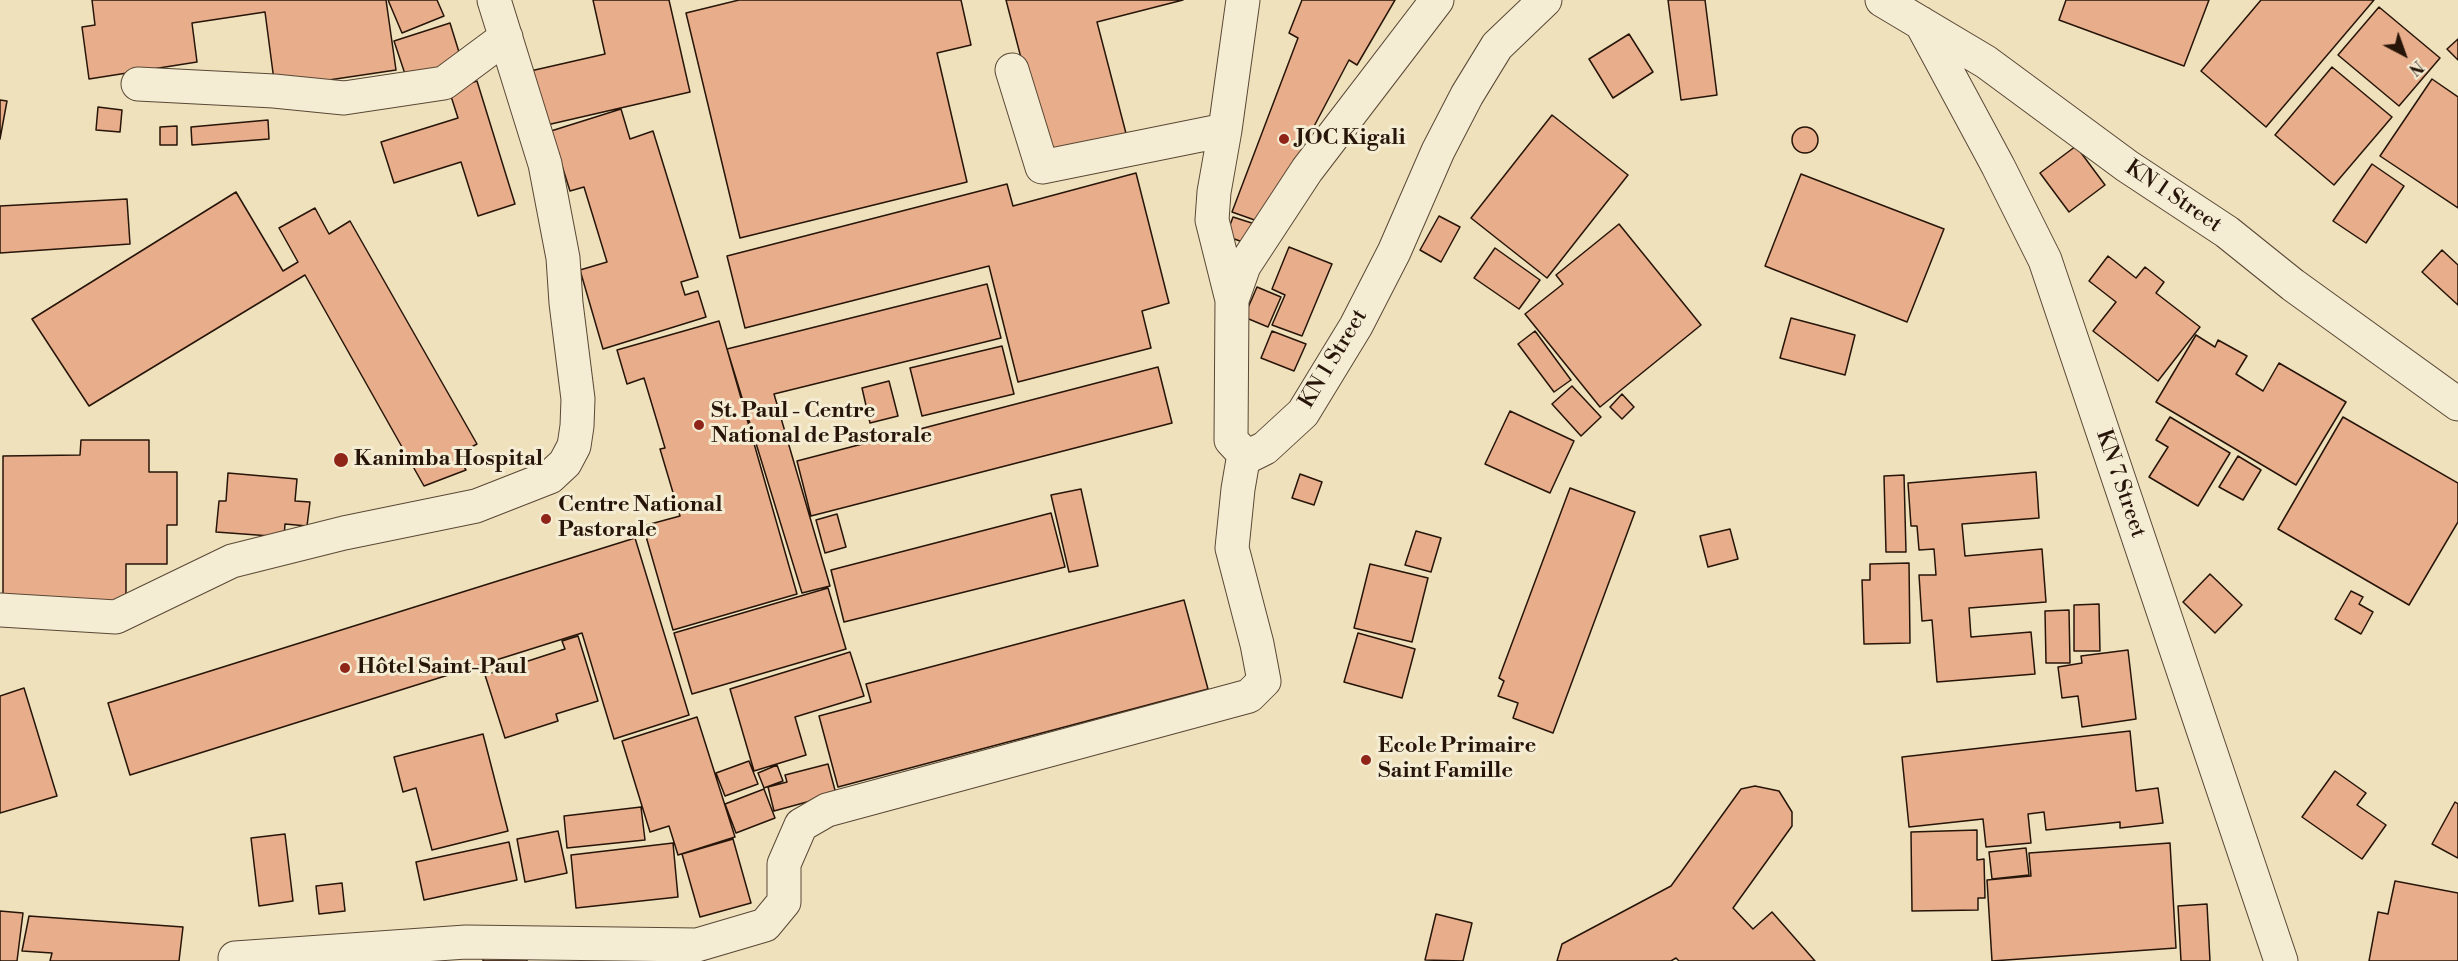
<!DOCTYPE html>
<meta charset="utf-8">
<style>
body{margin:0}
#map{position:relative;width:2458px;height:961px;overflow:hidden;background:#f0e1bd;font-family:"Libre Bodoni",serif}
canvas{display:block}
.north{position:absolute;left:2374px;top:24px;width:60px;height:60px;-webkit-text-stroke:4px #f5ecd4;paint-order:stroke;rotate:139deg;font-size:16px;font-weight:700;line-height:24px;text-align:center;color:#261508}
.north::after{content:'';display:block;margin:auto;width:21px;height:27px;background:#261508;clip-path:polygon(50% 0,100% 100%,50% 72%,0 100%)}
</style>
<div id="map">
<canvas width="2458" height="961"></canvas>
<div class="north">N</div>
</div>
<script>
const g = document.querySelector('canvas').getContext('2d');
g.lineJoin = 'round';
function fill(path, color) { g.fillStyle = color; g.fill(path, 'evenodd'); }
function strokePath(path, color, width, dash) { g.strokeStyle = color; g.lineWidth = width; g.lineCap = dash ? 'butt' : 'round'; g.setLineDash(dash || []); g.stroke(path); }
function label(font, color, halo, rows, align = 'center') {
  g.font = font + ' "Libre Bodoni",serif'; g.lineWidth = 6; g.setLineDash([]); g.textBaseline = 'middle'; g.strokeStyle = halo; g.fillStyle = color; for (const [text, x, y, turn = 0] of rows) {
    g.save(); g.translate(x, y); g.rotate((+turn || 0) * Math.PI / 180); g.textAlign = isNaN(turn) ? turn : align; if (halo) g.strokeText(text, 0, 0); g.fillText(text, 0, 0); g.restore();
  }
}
const building = new Path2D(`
 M 92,0 L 386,0 L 396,70 L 275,88 L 265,12 L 192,23 L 197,62 L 89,79 L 82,27 L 95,25 Z
 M 388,0 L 437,0 L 444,16 L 402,33 Z
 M 593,0 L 669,0 L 690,92 L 538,127 L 526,72 L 605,54 Z
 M 739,0 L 961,0 L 971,45 L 937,53 L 967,182 L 740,238 L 686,13 Z
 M 1006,0 L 1183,0 L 1097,22 L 1128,141 L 1048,162 Z
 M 1302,0 L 1395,0 L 1357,65 L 1349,60 L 1263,223 L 1232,212 L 1298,38 L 1289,33 Z
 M 1668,0 L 1705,0 L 1717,95 L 1681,100 Z
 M 2066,0 L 2209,0 L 2184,66 L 2059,20 Z
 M 2261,0 L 2374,0 L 2266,127 L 2201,71 Z
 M 2379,7 L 2440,58 L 2399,106 L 2338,55 Z
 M 450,23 L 463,65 L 408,83 L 394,41 Z
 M 1629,34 L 1653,72 L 1613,98 L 1589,59 Z
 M 2458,39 L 2458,60 L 2447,49 Z
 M 2332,67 L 2392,117 L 2334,185 L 2275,135 Z
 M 2432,79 L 2458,97 L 2458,208 L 2380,156 Z
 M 477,81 L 515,204 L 478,216 L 461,162 L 394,183 L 381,142 L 458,118 L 449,90 Z
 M 0,100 L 7,101 L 0,139 Z
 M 98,107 L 122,110 L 120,132 L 96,130 Z
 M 621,109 L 630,139 L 653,131 L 698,277 L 681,282 L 685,295 L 698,291 L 706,317 L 603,349 L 580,270 L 607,262 L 584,187 L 570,191 L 551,131 Z
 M 1552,115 L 1628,175 L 1547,278 L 1471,218 Z
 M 268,120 L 269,139 L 192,145 L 191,127 Z
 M 177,126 L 177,145 L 160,145 L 160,127 Z
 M1792 140a13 13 0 1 1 26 0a13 13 0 1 1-26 0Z
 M 2076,146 L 2105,185 L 2069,212 L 2040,173 Z
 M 2372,164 L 2404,186 L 2366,243 L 2333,221 Z
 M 1136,173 L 1169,303 L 1142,311 L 1151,348 L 1018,382 L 989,266 L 745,328 L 727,256 L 1007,184 L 1013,206 Z
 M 1801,174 L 1944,229 L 1907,322 L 1765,266 Z
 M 236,192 L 283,271 L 298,262 L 279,228 L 315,208 L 329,234 L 350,221 L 477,444 L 457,455 L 466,470 L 424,486 L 305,275 L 89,406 L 32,319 Z
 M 127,199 L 130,244 L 0,253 L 0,206 Z
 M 1439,216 L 1460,227 L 1441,262 L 1420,250 Z
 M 1233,217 L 1258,225 L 1251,245 L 1226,236 Z
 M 1619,224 L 1701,325 L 1600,407 L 1525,314 L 1563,284 L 1556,275 Z
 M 1289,247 L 1332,264 L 1302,336 L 1272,325 L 1285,295 L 1272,289 Z
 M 1495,248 L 1540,280 L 1519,309 L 1474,278 Z
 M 2442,250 L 2458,265 L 2458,305 L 2422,272 Z
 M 2108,256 L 2136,278 L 2145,267 L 2164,282 L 2156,293 L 2200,327 L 2158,381 L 2093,331 L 2116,302 L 2089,281 Z
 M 987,284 L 1001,338 L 774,394 L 830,586 L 802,593 L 727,349 Z
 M 1257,287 L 1281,297 L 1268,327 L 1244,317 Z
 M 1791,318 L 1855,335 L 1845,375 L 1780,358 Z
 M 719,321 L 797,594 L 673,630 L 643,526 L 680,516 L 660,449 L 665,448 L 644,378 L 627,384 L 617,350 Z
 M 1272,331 L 1306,344 L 1294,371 L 1261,358 Z
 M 1535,331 L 1571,380 L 1554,392 L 1518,344 Z
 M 2196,335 L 2215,347 L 2218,340 L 2247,356 L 2236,374 L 2263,391 L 2279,363 L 2346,402 L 2296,485 L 2156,402 Z
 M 1002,346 L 1014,394 L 922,416 L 910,368 Z
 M 1158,367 L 1172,423 L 811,516 L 797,461 Z
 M 889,381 L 898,416 L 870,423 L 862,388 Z
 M 1572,386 L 1601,417 L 1581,436 L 1552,404 Z
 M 1622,394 L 1634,407 L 1622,419 L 1610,407 Z
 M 1510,411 L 1574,441 L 1550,493 L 1485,464 Z
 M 2170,417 L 2230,453 L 2198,506 L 2149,477 L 2168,447 L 2156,440 Z
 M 2343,417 L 2458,483 L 2458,522 L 2409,605 L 2278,529 Z
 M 81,440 L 149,440 L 149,472 L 177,472 L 177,525 L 167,525 L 167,564 L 126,564 L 126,606 L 3,606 L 3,456 L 80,455 Z
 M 2238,456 L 2261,470 L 2243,500 L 2219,487 Z
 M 2036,472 L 2039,518 L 1962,524 L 1965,556 L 2042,549 L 2046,602 L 1969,608 L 1971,637 L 2031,632 L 2035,674 L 1937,682 L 1932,620 L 1922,621 L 1919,575 L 1936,575 L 1934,549 L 1919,550 L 1917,526 L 1911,526 L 1908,483 Z
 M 228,473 L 297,479 L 295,501 L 310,502 L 307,526 L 285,524 L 284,537 L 216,532 L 219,501 L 226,501 Z
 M 1300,474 L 1322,482 L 1314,505 L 1292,498 Z
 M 1904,475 L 1906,552 L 1886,552 L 1884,476 Z
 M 1570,488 L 1635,512 L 1553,733 L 1513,718 L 1518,703 L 1498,696 L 1504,681 L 1499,678 Z
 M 1081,489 L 1098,566 L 1069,572 L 1051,495 Z
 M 1051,513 L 1065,567 L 844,622 L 831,570 Z
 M 837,514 L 846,547 L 825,553 L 816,520 Z
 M 1730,529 L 1738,559 L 1708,567 L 1700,536 Z
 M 1416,531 L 1441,538 L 1431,572 L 1405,565 Z
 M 635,538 L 689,715 L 614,739 L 582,633 L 130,775 L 108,703 Z
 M 1909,563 L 1910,643 L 1864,644 L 1862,580 L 1870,580 L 1870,564 Z
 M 1370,564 L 1428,578 L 1412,642 L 1354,628 Z
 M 2210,574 L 2242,605 L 2215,633 L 2183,602 Z
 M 828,588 L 846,649 L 692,694 L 674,633 Z
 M 2351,591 L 2363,597 L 2359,604 L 2373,612 L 2361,634 L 2335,619 Z
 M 1184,600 L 1208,689 L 838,787 L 819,716 L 871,702 L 866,684 Z
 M 2099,604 L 2100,651 L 2074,651 L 2074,605 Z
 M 2069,610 L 2070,663 L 2046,663 L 2045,611 Z
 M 1358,633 L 1415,649 L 1402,698 L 1344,682 Z
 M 578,636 L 598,701 L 556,714 L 558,721 L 505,738 L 485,675 L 565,649 L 562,641 Z
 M 2128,650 L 2136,719 L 2082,727 L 2078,696 L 2062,698 L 2058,667 L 2082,663 L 2081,656 Z
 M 850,652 L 864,696 L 795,717 L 806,755 L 754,771 L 730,689 Z
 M 24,688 L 57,796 L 0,813 L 0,696 Z
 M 697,717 L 735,837 L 678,855 L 669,826 L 650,832 L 622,741 Z
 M 2130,731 L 2136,791 L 2158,788 L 2163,823 L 2120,828 L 2120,822 L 2046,830 L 2044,812 L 2028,814 L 2031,843 L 1986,847 L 1983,819 L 1909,827 L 1902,757 Z
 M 483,734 L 508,831 L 432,850 L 416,788 L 403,792 L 394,757 Z
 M 749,761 L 758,784 L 725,796 L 716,773 Z
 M 828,764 L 836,794 L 774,811 L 768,787 L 787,782 L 785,775 Z
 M 777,765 L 783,781 L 764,788 L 758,773 Z
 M 2335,771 L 2366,793 L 2357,805 L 2386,825 L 2362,859 L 2302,817 Z
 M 1755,786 L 1779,791 L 1792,812 L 1792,826 L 1733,908 L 1753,929 L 1772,912 L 1815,961 L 1679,961 L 1676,958 L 1671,961 L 1557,961 L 1562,944 L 1671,886 L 1741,789 Z
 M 764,789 L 775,818 L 736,833 L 725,804 Z
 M 2455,802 L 2458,804 L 2458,858 L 2432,844 Z
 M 641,807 L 645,840 L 567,848 L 564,816 Z
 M 1977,830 L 1977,860 L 1984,859 L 1985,898 L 1978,898 L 1978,910 L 1912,911 L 1911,832 Z
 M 558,831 L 567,873 L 525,882 L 517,839 Z
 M 285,834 L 293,901 L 259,906 L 251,838 Z
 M 733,839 L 751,903 L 700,917 L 682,854 Z
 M 509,842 L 517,880 L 424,900 L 416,862 Z
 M 673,843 L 678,897 L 576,908 L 571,855 Z
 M 2170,843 L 2176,948 L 1992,961 L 1987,880 L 2031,876 L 2029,853 Z
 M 2026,848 L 2029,875 L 1992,879 L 1989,852 Z
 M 2395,881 L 2458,893 L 2458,961 L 2369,961 L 2378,912 L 2388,914 Z
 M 342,883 L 345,911 L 319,914 L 316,886 Z
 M 2207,904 L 2210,961 L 2181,961 L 2178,906 Z
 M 0,911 L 23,913 L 17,961 L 0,961 Z
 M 1436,914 L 1472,923 L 1463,961 L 1425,960 Z
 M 29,916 L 183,927 L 179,961 L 50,961 L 52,953 L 22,951 Z
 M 484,951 L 528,953 L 527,961 L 483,961 Z`);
fill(building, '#e8ad8a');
strokePath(building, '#261508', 1.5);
const minor = new Path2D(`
 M 1243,0 L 1225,130 L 1214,192 L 1212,220 L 1232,300 L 1231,440 L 1244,454 L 1251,455 L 1265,448 L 1303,413 L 1356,326 L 1394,252 L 1438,151 L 1467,95 L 1497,46 L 1545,0
 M 1882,0 L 1986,62 L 2127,166 L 2227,232 L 2293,285 L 2458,404
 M 1921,23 L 1998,166 L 2045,260 L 2281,961
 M 1012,70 L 1042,167 L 1225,130
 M 138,84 L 274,91 L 344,98 L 444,83 L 506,37
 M 1232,300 L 1244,266 L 1307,170 L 1437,0
 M 0,610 L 116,617 L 232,561 L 344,533 L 476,506 L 550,477 L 565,463 L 574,446 L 577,426 L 578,399 L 566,303 L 563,258 L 545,164 L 494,0
 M 235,958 L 466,942 L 697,945 L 765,925 L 784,902 L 784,864 L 801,825 L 827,810 L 1249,696 L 1264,681 L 1257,644 L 1232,548 L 1238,489 L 1244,454`);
strokePath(minor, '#584835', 35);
strokePath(minor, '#f5ecd4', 33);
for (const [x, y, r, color] of [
 [1284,139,6,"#8f2418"],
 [699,425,6,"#8f2418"],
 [341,460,8,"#8f2418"],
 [546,519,6,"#8f2418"],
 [345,668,6,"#8f2418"],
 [1366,760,6,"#8f2418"]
]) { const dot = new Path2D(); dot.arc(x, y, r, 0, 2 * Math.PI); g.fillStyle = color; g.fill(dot); strokePath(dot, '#f5ecd4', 2); }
label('bold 22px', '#261508', '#f5ecd4', [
 ["JOC Kigali",1296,139],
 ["St. Paul - Centre",711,412],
 ["National de Pastorale",711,437],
 ["Kanimba Hospital",354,460],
 ["Centre National",558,506],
 ["Pastorale",558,531],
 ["Hôtel Saint-Paul",357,668],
 ["Ecole Primaire",1378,747],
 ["Saint Famille",1378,772]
], 'left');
label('22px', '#261508', '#f5ecd4', [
 ["KN 1 Street",2173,197,34],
 ["KN 1 Street",1334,359,-59],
 ["KN 7 Street",2120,484,71]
]);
</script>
